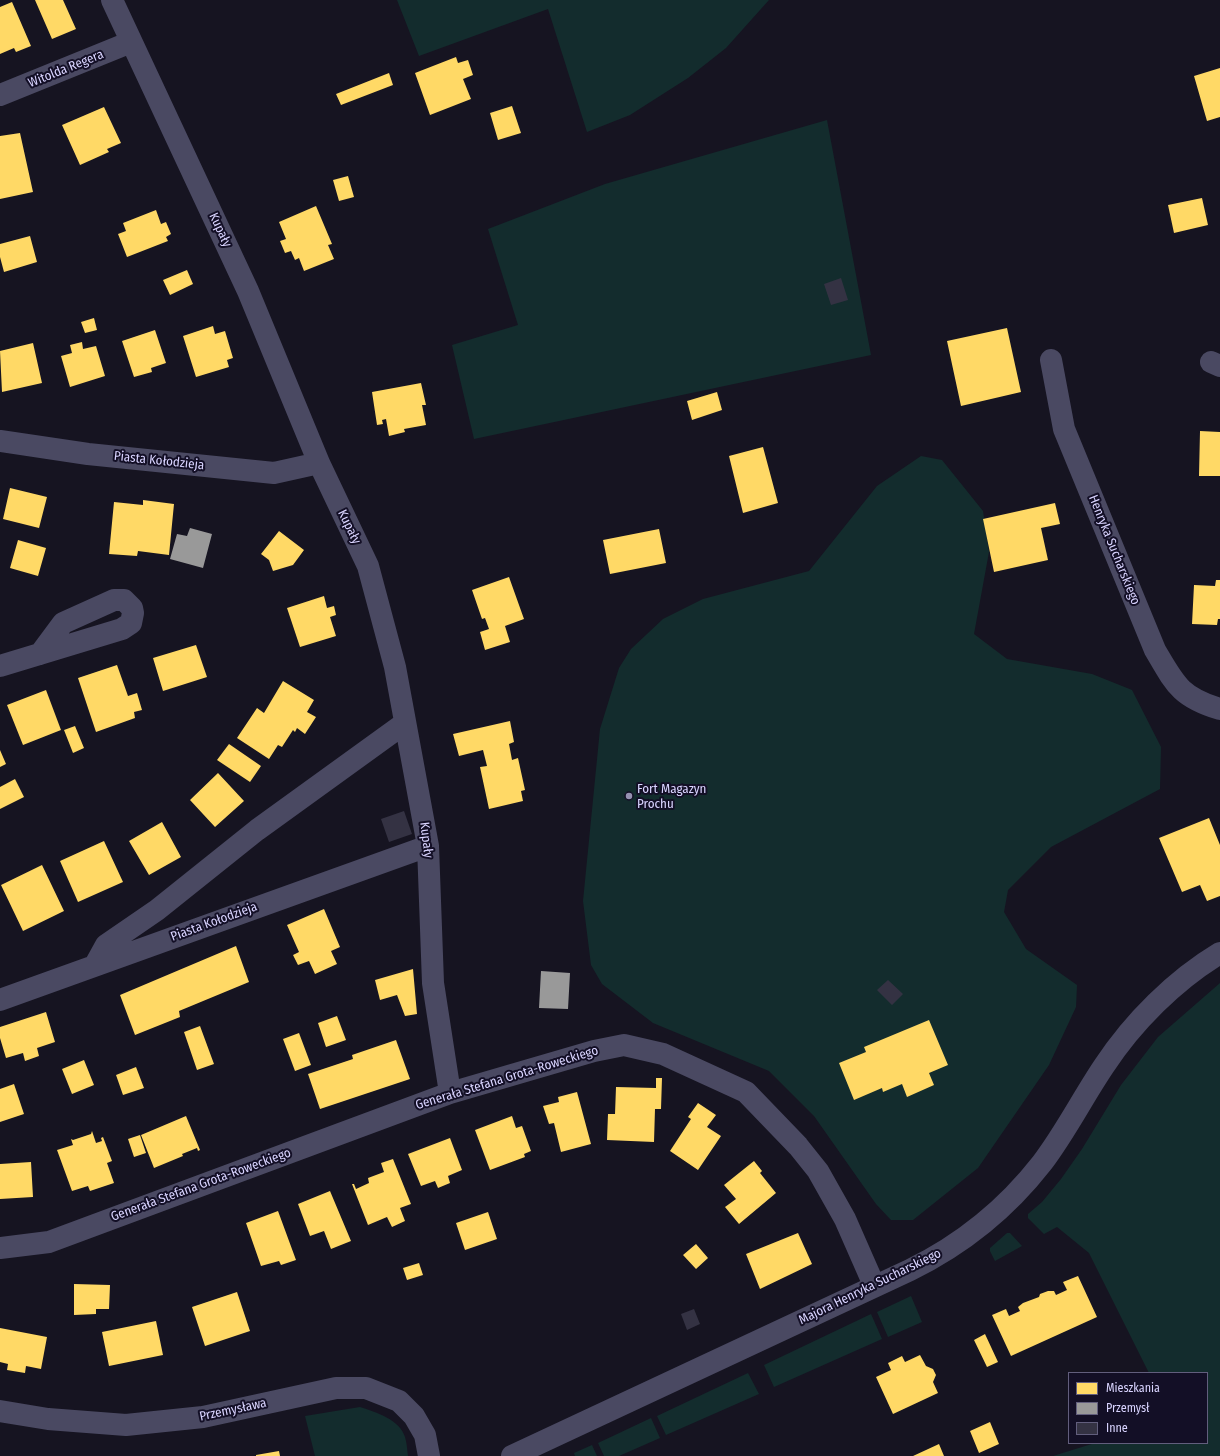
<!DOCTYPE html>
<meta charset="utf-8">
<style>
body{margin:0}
#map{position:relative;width:1220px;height:1456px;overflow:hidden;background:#161421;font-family:"Fira Sans Condensed",sans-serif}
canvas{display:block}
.legend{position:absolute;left:1068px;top:1372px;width:140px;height:72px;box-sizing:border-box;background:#130f26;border:1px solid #625e7d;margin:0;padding:5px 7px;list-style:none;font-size:12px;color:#d9d4ff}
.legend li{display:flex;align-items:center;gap:8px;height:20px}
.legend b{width:20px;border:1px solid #625e7d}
</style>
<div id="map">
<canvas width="1220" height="1456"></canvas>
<ul class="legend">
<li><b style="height:11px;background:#ffd966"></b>Mieszkania</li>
<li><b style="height:11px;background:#999"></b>Przemysł</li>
<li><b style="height:11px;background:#343243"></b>Inne</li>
</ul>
</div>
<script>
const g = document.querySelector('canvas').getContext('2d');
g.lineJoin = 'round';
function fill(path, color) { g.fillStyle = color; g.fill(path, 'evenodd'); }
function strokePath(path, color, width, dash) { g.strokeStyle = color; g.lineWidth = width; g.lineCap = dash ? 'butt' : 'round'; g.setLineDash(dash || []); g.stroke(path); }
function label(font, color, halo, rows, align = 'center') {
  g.font = font + ' "Fira Sans Condensed",sans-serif'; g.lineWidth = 4; g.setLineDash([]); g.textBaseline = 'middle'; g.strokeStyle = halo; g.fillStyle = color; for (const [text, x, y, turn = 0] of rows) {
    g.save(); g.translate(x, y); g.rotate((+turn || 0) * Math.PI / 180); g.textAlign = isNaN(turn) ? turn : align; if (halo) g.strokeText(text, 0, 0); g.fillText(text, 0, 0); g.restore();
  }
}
fill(new Path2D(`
 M 397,0 L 769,0 L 726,48 L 688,78 L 630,115 L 587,132 L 548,9 L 419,56 Z
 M 827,120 L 871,355 L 474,439 L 452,345 L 518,325 L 488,229 L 605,184 Z
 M 921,456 L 942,460 L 983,511 L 989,552 L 974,634 L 1007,659 L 1092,674 L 1132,690 L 1161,747 L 1160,789 L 1051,847 L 1008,890 L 1004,912 L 1026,949 L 1077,985 L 1076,1007 L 1049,1065 L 978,1168 L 913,1220 L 891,1220 L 876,1204 L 814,1116 L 769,1071 L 653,1023 L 602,984 L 591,965 L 583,901 L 600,729 L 619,668 L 631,649 L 663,619 L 703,599 L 809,571 L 877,486 Z
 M 1220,983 L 1220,1456 L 1053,1456 L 1095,1443 L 1207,1443 L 1207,1373 L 1149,1373 L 1089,1253 L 1057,1227 L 1044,1234 L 1028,1218 L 1028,1214 L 1042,1202 L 1061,1179 L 1082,1149 L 1121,1085 L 1158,1037 Z
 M 1007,1233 L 1010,1233 L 1022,1246 L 995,1261 L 990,1251 L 990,1248 Z
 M 911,1296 L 922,1322 L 888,1337 L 877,1312 Z
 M 871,1314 L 882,1339 L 774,1387 L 764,1365 Z
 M 748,1373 L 759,1394 L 666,1435 L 657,1416 Z
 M 360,1407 C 376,1412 400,1420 405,1437 C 407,1443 407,1450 408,1456 L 315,1456 L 305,1416 Z
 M 651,1418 L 660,1438 L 619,1456 L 604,1456 L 598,1443 Z
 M 592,1445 L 597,1456 L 575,1456 L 574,1453 Z`), '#132c2d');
fill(new Path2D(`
 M 35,0 L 63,0 L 76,29 L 52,39 Z
 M 12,2 L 31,46 L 16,52 L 14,48 L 0,54 L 0,7 Z
 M 456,57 L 458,63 L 468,60 L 473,75 L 463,79 L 471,99 L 430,115 L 415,73 Z
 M 1220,68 L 1220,117 L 1207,121 L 1194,76 Z
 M 389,73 L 393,85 L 341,105 L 336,94 Z
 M 512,106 L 521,133 L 498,140 L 490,113 Z
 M 104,107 L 121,143 L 107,149 L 109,152 L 80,165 L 62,125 Z
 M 20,133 L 33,192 L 0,199 L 0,136 Z
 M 348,176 L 354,197 L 339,201 L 333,180 Z
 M 1202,198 L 1208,225 L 1174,233 L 1168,205 Z
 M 316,206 L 332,244 L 328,245 L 334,259 L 304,271 L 299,258 L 295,260 L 291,251 L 285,253 L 280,241 L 286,239 L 279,222 Z
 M 156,210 L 161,224 L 166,222 L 171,234 L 166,237 L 168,241 L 127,257 L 118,234 L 126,231 L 123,223 Z
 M 30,236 L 37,262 L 4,272 L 0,257 L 0,244 Z
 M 187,270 L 193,284 L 170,295 L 163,280 Z
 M 94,318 L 97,330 L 85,333 L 81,322 Z
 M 213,326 L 215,334 L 225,331 L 233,358 L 227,360 L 229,367 L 196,377 L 183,336 Z
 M 1007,328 L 1021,392 L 961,406 L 947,341 Z
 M 155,330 L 166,363 L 151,368 L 152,372 L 134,377 L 122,341 Z
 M 82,342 L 83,349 L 96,346 L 105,376 L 70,387 L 61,356 L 72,353 L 70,345 Z
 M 33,343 L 42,383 L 2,392 L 0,351 Z
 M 421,383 L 426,405 L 422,405 L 426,425 L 404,429 L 405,432 L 389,436 L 386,419 L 382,420 L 383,424 L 377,425 L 372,392 Z
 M 717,392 L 722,410 L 692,420 L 687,401 Z
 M 1200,431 L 1220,432 L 1220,476 L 1199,476 Z
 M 763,447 L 778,503 L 743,513 L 729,456 Z
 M 10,488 L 47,497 L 39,528 L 3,519 Z
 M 143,500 L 174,504 L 169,555 L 138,551 L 137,556 L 109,554 L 114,502 L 143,505 Z
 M 1055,503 L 1060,524 L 1041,528 L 1048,560 L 994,572 L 983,519 Z
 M 659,529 L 666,563 L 610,574 L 603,540 Z
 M 279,531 L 304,550 L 293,565 L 273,571 L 269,560 L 261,554 Z
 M 18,540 L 46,548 L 38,576 L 10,568 Z
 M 509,577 L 524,619 L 505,626 L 510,642 L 485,650 L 480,632 L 489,629 L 485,618 L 482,619 L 472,590 Z
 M 1216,580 L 1220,580 L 1220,619 L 1218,619 L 1217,625 L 1192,624 L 1194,585 L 1215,586 Z
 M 324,596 L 327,608 L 334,606 L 336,615 L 330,617 L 336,636 L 300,647 L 287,608 Z
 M 196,645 L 207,677 L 163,691 L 153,658 Z
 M 117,665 L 128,696 L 137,693 L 142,710 L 134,712 L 135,718 L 96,732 L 78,678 Z
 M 283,681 L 314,700 L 307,712 L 316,717 L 305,734 L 297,728 L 295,732 L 293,730 L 282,747 L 278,745 L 269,759 L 237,738 L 257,708 L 264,713 Z
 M 46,690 L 61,730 L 23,745 L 7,705 Z
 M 510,721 L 514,742 L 509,744 L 512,760 L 518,758 L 525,790 L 521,791 L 523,801 L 489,809 L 480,767 L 487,766 L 483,750 L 459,756 L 453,734 Z
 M 75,726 L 84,748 L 73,753 L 64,730 Z
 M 229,744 L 261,766 L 250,782 L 217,760 Z
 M 0,750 L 6,764 L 0,767 Z
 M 218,773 L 244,801 L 215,827 L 190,800 Z
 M 15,779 L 24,797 L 0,809 L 0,787 Z
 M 1209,818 L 1220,845 L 1220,896 L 1207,901 L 1200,885 L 1182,892 L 1159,838 Z
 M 162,822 L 181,857 L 149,875 L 129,841 Z
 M 104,841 L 123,882 L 78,902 L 60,861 Z
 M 42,865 L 64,911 L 23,931 L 1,885 Z
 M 324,909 L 340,947 L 331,951 L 337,964 L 315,974 L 309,961 L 298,965 L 293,955 L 299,952 L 287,925 Z
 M 236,946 L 249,982 L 179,1011 L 180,1017 L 135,1035 L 120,995 Z
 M 413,969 L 417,1014 L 405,1016 L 397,995 L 380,1000 L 375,980 Z
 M 46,1012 L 55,1042 L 37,1048 L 39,1056 L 25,1061 L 23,1053 L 6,1058 L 0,1038 L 0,1027 Z
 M 337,1016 L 346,1040 L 326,1047 L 318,1023 Z
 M 929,1020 L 948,1065 L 929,1073 L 934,1085 L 907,1097 L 902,1084 L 883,1092 L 882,1088 L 854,1100 L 839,1063 L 866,1052 L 864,1047 Z
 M 200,1026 L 214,1064 L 197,1070 L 184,1032 Z
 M 299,1033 L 311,1065 L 295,1071 L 283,1039 Z
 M 396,1040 L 410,1079 L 320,1109 L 308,1074 L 353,1059 L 352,1055 Z
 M 84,1060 L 94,1085 L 72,1094 L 62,1069 Z
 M 136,1067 L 144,1088 L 123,1095 L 116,1075 Z
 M 656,1078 L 662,1078 L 661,1109 L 655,1109 L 654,1142 L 607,1140 L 608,1114 L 615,1114 L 616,1087 L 656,1088 Z
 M 14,1084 L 24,1114 L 0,1122 L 0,1089 Z
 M 577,1092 L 591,1144 L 561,1152 L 554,1123 L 549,1124 L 543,1106 L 559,1102 L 558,1097 Z
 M 698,1103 L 716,1115 L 707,1127 L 721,1136 L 698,1170 L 670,1151 L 691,1119 L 688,1117 Z
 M 186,1116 L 200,1150 L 198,1151 L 197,1148 L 182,1154 L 183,1156 L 154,1168 L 141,1135 Z
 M 512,1116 L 516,1128 L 522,1126 L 531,1151 L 524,1154 L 525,1157 L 490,1170 L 475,1130 Z
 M 92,1131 L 96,1143 L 102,1141 L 101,1138 L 103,1137 L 112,1161 L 107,1163 L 114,1183 L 90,1191 L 88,1186 L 72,1191 L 57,1150 L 73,1145 L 71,1139 L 73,1140 L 91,1134 Z
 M 140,1135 L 146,1153 L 134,1157 L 128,1139 Z
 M 450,1138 L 462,1170 L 448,1176 L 450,1183 L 438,1188 L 435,1181 L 421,1186 L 408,1154 Z
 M 393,1159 L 411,1204 L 400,1208 L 405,1221 L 392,1227 L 387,1217 L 368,1225 L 352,1184 L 354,1184 L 356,1189 L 369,1183 L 368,1178 L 384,1172 L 381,1163 Z
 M 754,1161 L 762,1171 L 760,1173 L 776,1193 L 739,1224 L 725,1207 L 736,1199 L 724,1185 Z
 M 31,1162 L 33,1197 L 0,1199 L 0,1164 Z
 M 330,1191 L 351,1241 L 331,1249 L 324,1231 L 310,1236 L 298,1204 Z
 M 278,1211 L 296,1260 L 281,1265 L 279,1261 L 261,1266 L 246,1223 Z
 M 488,1212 L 497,1239 L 465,1250 L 456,1223 Z
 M 798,1233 L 812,1264 L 760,1289 L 746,1254 Z
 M 696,1244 L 708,1258 L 696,1269 L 683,1255 Z
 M 419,1263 L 423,1275 L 407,1280 L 403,1268 Z
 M 1078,1276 L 1097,1317 L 1011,1356 L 992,1315 L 1006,1309 L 1009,1316 L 1020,1311 L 1018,1307 L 1023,1303 L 1039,1297 L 1040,1294 L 1048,1291 L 1054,1291 L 1056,1295 L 1067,1290 L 1063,1282 Z
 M 74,1284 L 110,1285 L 109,1309 L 96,1309 L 96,1314 L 74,1315 Z
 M 237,1292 L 250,1331 L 205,1346 L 192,1307 Z
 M 156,1321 L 163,1355 L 109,1366 L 102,1332 Z
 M 0,1328 L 47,1337 L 41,1369 L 26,1366 L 25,1373 L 7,1370 L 8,1364 L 0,1362 Z
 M 985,1334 L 998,1362 L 987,1367 L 974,1340 Z
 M 920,1355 L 926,1366 L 933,1369 L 936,1375 L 933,1382 L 938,1393 L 893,1414 L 876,1377 L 891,1370 L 888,1363 L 902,1356 L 905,1362 Z
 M 990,1422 L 999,1444 L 979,1453 L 970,1431 Z
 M 939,1444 L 944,1456 L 913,1456 Z
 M 279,1451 L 280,1456 L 256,1456 L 256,1455 Z`), '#ffd966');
fill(new Path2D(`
 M 190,528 L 212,534 L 203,568 L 170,559 L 177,534 L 187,536 Z
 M 541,971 L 570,973 L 568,1009 L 539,1008 Z`), '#999');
fill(new Path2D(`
 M 841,278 L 848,300 L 831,305 L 824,284 Z
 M 404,811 L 412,834 L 389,842 L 381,819 Z
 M 888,980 L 903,994 L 892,1005 L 877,990 Z
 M 694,1309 L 700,1324 L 687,1330 L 681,1314 Z`), '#343243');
strokePath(new Path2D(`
 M 112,0 L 248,291 L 319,463 L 368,566 L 395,667 L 428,846 L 433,983 L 450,1093
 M 0,95 L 131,42
 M 1051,360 L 1064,429 L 1155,650 C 1175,684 1180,697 1220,709
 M 1211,362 L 1220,366
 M 0,441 L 88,454 L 274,473 L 319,463
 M 0,666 L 122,629 L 131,623 L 133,613 L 132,608 L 124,600 L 114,600 L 63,623 L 40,654
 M 95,965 L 106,945 L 157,910 L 257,830 L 405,723
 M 0,1000 L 428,846
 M 0,1248 L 49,1242 L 450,1093 L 594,1051 L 624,1045 L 663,1054 L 746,1092 L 798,1146 L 818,1171 L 845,1219 L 874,1285
 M 0,1411 L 48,1419 L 126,1425 L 203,1417 L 336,1388 L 366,1388 L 399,1401 L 414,1416 L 425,1435 L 429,1456
 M 512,1456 L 910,1270 C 961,1245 1007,1208 1042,1163 C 1065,1133 1083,1097 1104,1066 C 1133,1022 1175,980 1220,953`), '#4a4962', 22);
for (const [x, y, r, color] of [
 [629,796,4,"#9591b1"]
]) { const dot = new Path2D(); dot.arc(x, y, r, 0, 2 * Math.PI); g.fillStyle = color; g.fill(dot); strokePath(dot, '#130f26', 1.5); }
label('13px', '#d9d4ff', '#130f26', [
 ["Witolda Regera",66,69,-22],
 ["Kupały",220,230,65],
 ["Piasta Kołodzieja",159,461,6],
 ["Kupały",349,527,64],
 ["Henryka Sucharskiego",1114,550,68],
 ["Kupały",426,840,83],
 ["Piasta Kołodzieja",214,922,-20],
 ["Generała Stefana Grota-Roweckiego",507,1078,-17],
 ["Generała Stefana Grota-Roweckiego",201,1185,-20],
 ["Majora Henryka Sucharskiego",870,1287,-26],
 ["Przemysława",233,1410,-12]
]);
label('13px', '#d9d4ff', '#130f26', [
 ["Fort Magazyn",637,789],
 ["Prochu",637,804]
], 'left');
</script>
